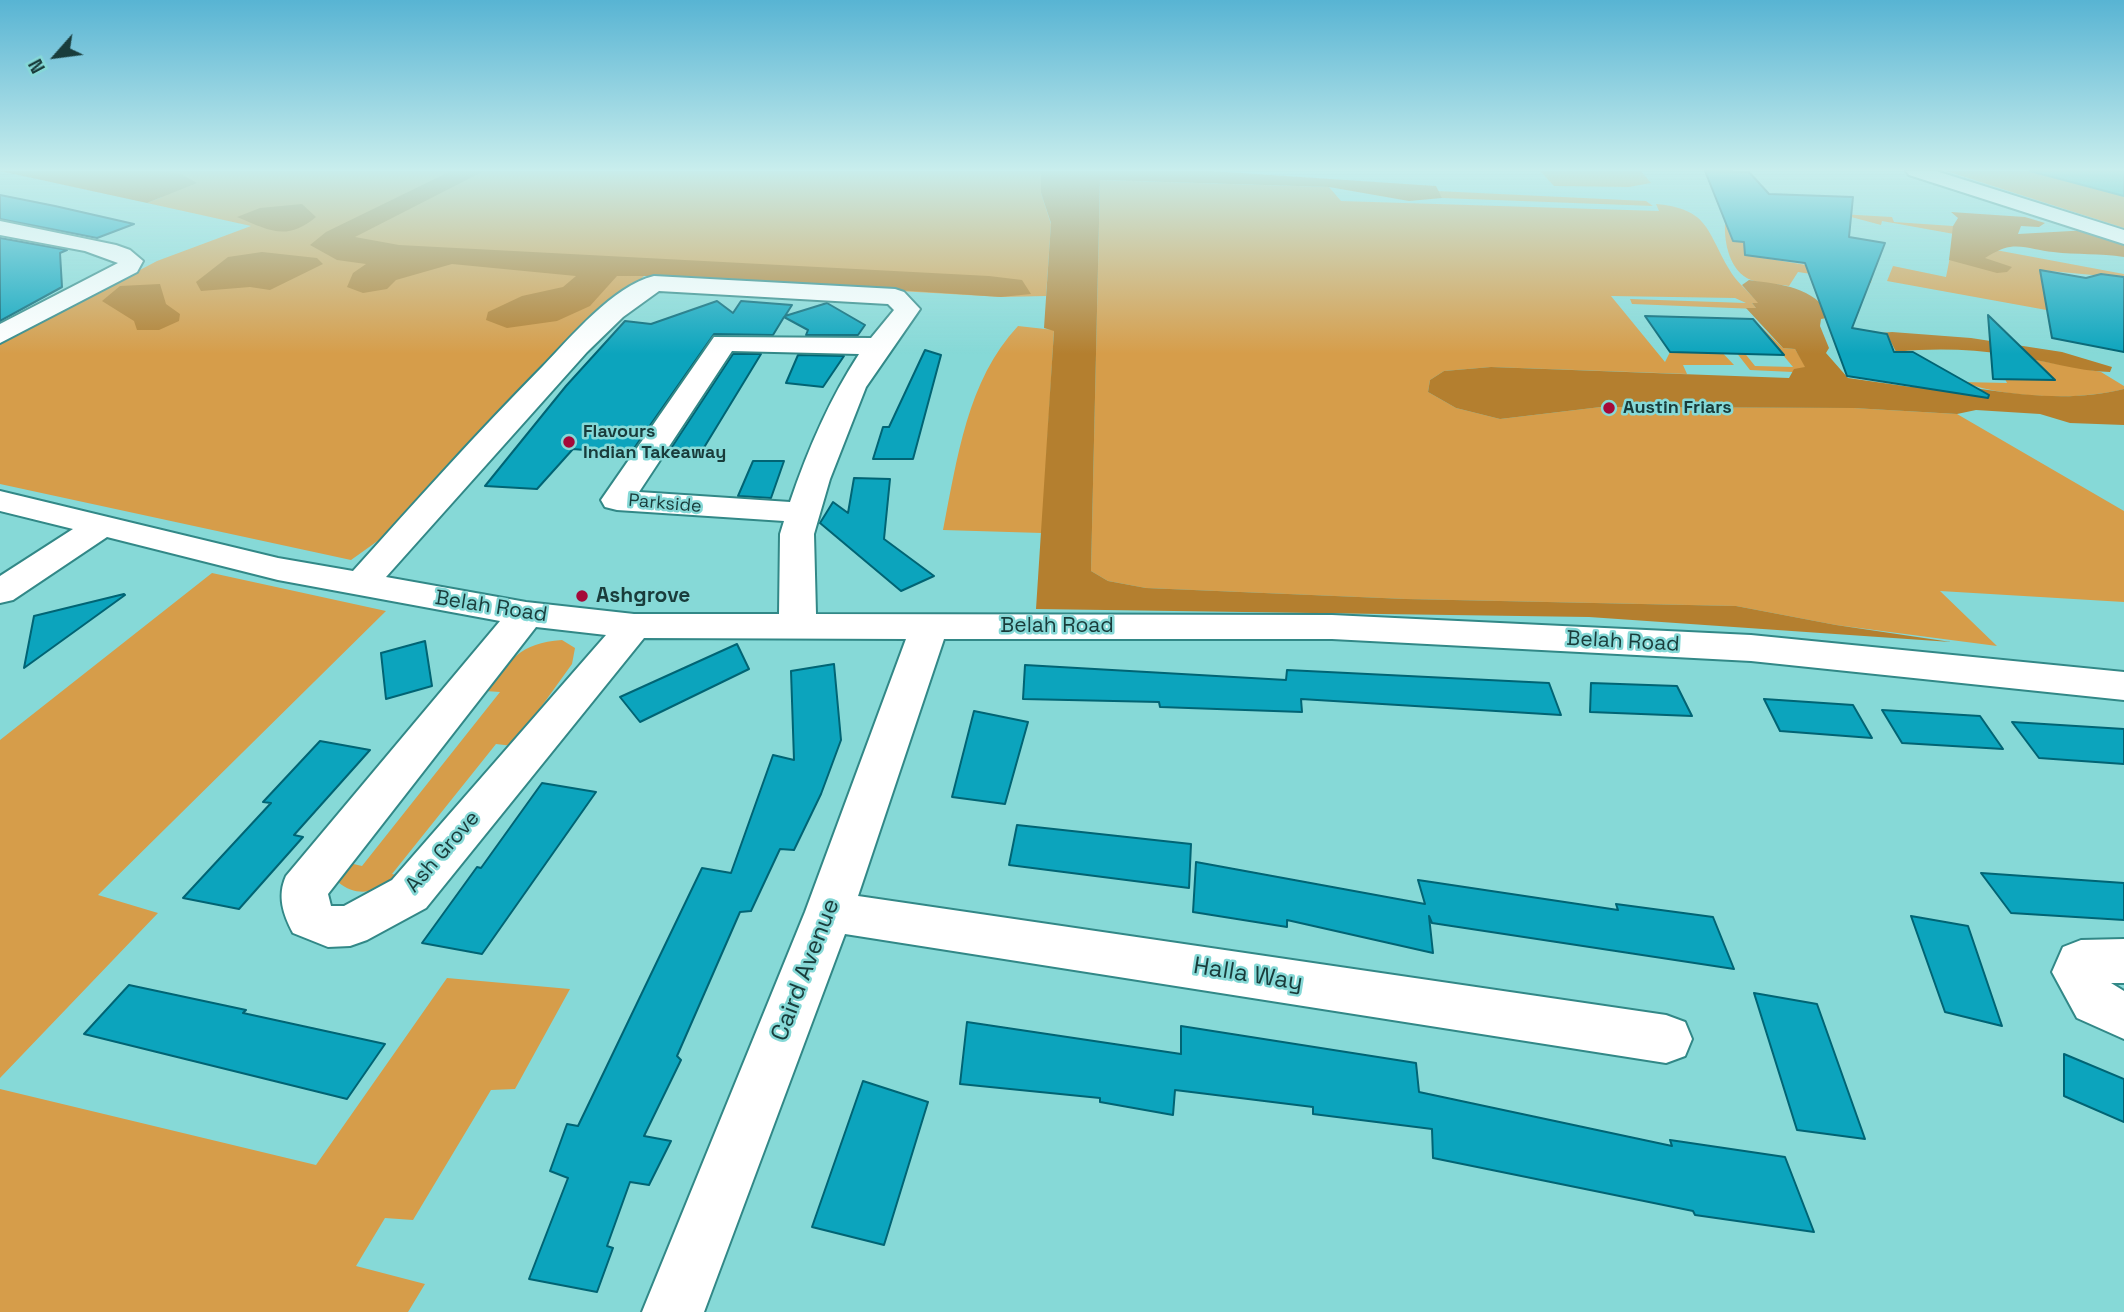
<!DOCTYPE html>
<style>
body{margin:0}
#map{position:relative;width:2124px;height:1312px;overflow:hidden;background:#86d9d7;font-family:"Space Grotesk",sans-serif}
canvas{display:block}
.north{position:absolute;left:21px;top:21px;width:70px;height:70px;-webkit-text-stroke:5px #86d9d7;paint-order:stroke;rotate:242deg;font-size:19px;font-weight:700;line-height:28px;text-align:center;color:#193c3b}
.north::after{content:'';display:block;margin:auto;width:24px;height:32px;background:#193c3b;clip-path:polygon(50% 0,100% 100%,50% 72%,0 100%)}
</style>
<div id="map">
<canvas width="2124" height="1312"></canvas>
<div class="north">N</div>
</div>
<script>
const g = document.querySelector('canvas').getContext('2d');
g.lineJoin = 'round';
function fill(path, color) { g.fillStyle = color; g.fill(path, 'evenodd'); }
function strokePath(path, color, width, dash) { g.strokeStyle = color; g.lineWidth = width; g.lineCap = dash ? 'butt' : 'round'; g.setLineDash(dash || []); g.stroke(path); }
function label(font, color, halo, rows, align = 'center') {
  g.font = font + ' "Space Grotesk",sans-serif'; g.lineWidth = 5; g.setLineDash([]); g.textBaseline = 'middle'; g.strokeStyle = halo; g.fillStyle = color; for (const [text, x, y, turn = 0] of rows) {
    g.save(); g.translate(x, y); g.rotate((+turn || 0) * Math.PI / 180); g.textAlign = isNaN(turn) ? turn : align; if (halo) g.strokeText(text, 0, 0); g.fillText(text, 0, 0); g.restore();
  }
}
fill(new Path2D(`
 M 52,171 L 1041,171 L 1041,193 L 1051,224 L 1046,296 L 1001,297 L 644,276 L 554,361 L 393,530 L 351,560 L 0,484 L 0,344 L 157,261 L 251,226 L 147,203 L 162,197 Z
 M 1540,171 L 1641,171 L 1651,183 L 1629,187 L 1554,186 Z
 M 1946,171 L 2033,171 L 2124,196 L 2124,228 Z
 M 1100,180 L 1329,187 L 1341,201 L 1659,211 L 1656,204 C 1708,209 1706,229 1729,269 C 1736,282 1749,292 1759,303 L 1752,303 L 1757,309 L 1632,304 L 1630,299 L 1746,303 L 1735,298 L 1611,296 L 1665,362 L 1670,352 L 1718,353 L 1711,345 L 1739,346 L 1755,366 L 1793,367 L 1753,319 L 1783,348 L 1795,349 L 1806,367 L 1793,372 L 1750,370 L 1732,347 L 1717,347 L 1734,365 L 1683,365 L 1687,374 L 1491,367 L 1444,371 L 1430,380 L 1428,392 L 1456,408 L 1500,419 L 1601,407 L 1853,408 L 1957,414 L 2124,511 L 2124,602 L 1940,591 L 1997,646 L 1836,625 L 1736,606 L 1406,599 L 1146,588 L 1108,581 L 1091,571 Z
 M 1437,191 L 1646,201 L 1653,206 L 1442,198 Z
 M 1840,214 L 1892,217 L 1894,222 L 1953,226 L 1954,234 L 1882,221 L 1881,225 Z
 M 1750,218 L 1733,241 L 1744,242 L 1746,255 L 1872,276 L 1871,283 L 1798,272 L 1789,286 C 1777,284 1762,284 1751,280 C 1730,272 1724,243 1725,224 Z
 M 1953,242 L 2124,274 L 2124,278 L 2040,270 L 2043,285 L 2081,293 L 2085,317 L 1887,281 L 1893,266 L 1946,277 Z
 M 1018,326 L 1054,330 L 1042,533 L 943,530 C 957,460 967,380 1018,326 Z
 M 2009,355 L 2101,372 L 2124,386 L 2124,389 C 2078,401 2006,398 1962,382 L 2007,383 L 2005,379 L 2053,378 L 2037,362 L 2018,361 Z
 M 212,573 L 386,611 L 98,895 L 158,913 L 0,1078 L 0,740 Z
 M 562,640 L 575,648 L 572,664 L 513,746 L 496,744 L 392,874 L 405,877 C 381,888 361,901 338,882 L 345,862 L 362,866 L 500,692 L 485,691 C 511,660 519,643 562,640 Z
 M 447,978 L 570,989 L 515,1089 L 491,1090 L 413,1220 L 385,1218 L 356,1266 L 425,1284 L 408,1312 L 0,1312 L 0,1089 L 316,1165 Z`), '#d69d4a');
fill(new Path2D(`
 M 0,171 L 158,171 L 181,174 L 197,183 L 147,203 Z
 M 451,171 L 484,171 L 355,237 L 399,245 L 989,276 L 1022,280 L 1031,294 L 1001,297 L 688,276 L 617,276 L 590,306 L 557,321 L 507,328 L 486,320 L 488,312 L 522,296 L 563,287 L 576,276 L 452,264 L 396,280 L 387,289 L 363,293 L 347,287 L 353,273 L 366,264 L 337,260 L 310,245 L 326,232 Z
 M 1041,171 L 1211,171 L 1436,186 L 1442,198 L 1409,201 L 1329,187 L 1100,180 L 1091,571 L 1108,581 L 1146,588 L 1406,599 L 1736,606 L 1836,625 L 1951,642 L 1589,617 L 1036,609 L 1054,331 L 1044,328 L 1051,223 L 1041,193 Z
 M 302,204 L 316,217 C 286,242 269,230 237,217 L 260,208 Z
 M 1951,212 L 2025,217 L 2045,223 L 2039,227 L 2021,226 L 2018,234 L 2089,230 L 2124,241 L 2124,257 C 2100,253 2077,255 2053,252 C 2038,251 2025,245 2010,247 C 2002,248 1991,254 1985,258 L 2012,267 L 2007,272 L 1997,273 L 1949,260 L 1953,226 L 1958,218 Z
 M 262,252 L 317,258 L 323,264 L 270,290 L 250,287 L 201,291 L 196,282 L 228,257 Z
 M 1749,280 C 1783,285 1812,286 1832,317 L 1821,319 L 1820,326 L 1829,348 L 1826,353 L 1848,378 L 1911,387 L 1905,377 C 1976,387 2054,407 2124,389 L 2124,425 L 2070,423 L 2040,414 L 1976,410 L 1957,414 L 1853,408 L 1601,407 L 1500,419 L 1456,408 L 1428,392 L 1430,380 L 1444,371 L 1491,367 L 1789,378 L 1794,369 L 1805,367 L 1795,349 L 1783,348 L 1746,308 L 1756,308 L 1752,303 L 1758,303 L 1742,285 Z
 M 160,284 L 166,304 L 180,314 L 179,321 L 159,330 L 137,330 L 134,321 L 102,301 L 120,286 Z
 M 1892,332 L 1971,338 L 2062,352 L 2112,367 L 2110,372 C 2076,371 2043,360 2009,355 C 1970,349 1934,348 1896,352 L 1887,334 L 1880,333 Z`), '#b47f2f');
const water = new Path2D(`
 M 2030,171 L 2124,171 L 2124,196 Z`);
fill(water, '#21b5b4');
strokePath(water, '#1f9190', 2);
const building = new Path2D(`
 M 1705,171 L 1749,172 L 1769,194 L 1853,197 L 1849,237 L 1885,243 L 1852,328 L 1887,334 L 1894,352 L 1913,352 L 1989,395 L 1988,398 L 1847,376 L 1805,263 L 1745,255 L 1744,242 L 1733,241 Z
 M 0,195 L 55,206 L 134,224 L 97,238 L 0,219 Z
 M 0,238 L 67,250 L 60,253 L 62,287 L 0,321 Z
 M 2040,270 L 2086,278 L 2101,274 L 2124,277 L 2124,352 L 2052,338 Z
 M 717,301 L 733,313 L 741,301 L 792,305 L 785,316 L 827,303 L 865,325 L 858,335 L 806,335 L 808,330 L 784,317 L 773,335 L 714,334 L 630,454 L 573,449 L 537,489 L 485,486 L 566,386 L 625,321 L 651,324 Z
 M 1988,315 L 2055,380 L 1993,379 Z
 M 1645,316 L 1753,319 L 1784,355 L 1670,352 Z
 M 925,350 L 941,355 L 913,459 L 873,459 L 883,427 L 889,427 Z
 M 733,354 L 761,354 L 697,459 L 666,456 Z
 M 798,355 L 844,356 L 823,387 L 786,383 Z
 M 753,461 L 784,461 L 771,498 L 738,496 Z
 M 854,478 L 890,479 L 884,539 L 934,576 L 901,591 L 820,523 L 833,502 L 848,513 Z
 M 124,594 L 125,595 L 24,668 L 34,616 Z
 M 425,641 L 432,686 L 386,699 L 381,653 Z
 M 737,644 L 749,669 L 640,722 L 620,697 Z
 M 834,664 L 841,740 L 821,794 L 794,850 L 780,849 L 751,911 L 740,912 L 677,1056 L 681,1060 L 644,1136 L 671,1141 L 649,1185 L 630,1182 L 607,1246 L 613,1248 L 597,1292 L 529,1279 L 568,1178 L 550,1171 L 567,1124 L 578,1126 L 702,868 L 731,873 L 773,755 L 794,760 L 791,671 Z
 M 1025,665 L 1286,680 L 1287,670 L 1549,683 L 1561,715 L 1301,699 L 1302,712 L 1160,707 L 1159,702 L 1023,699 Z
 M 1591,683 L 1677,686 L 1692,716 L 1590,712 Z
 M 1764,699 L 1853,705 L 1872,738 L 1780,731 Z
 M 1882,710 L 1980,716 L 2003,749 L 1902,743 Z
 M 974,711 L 1028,722 L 1005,804 L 952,797 Z
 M 2012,722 L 2124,729 L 2124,764 L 2039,758 Z
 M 320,741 L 370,750 L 294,835 L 303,837 L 239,909 L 183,898 L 271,803 L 263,802 Z
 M 542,783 L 596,792 L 482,954 L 422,943 L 477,867 L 481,868 Z
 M 1017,825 L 1191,844 L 1189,888 L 1009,865 Z
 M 1196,862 L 1425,904 L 1418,880 L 1618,910 L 1616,904 L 1713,917 L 1734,969 L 1432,923 L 1429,916 L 1433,953 L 1287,920 L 1287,927 L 1193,912 Z
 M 1981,873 L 2124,883 L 2124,920 L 2011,913 Z
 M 1911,916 L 1968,926 L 2002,1026 L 1945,1012 Z
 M 129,985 L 246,1010 L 243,1013 L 385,1044 L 347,1099 L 84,1034 Z
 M 1754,993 L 1817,1004 L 1865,1139 L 1797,1130 Z
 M 967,1022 L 1181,1054 L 1181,1026 L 1416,1063 L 1419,1092 L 1672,1146 L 1670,1140 L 1785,1157 L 1814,1232 L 1695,1215 L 1693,1211 L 1433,1158 L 1432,1129 L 1313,1114 L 1313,1107 L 1175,1090 L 1173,1115 L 1100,1102 L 1100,1098 L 960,1084 Z
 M 2064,1054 L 2124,1079 L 2124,1122 L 2064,1096 Z
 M 863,1081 L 928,1102 L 884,1245 L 812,1227 Z`);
fill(building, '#0ca4bd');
strokePath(building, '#016474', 2);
const minor = new Path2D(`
 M 1906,171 L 1936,171 L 2124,230 L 2124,244 L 1909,175 Z
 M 0,221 L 116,245 L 130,250 L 143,261 L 137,272 L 0,343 L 0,324 L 118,263 L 85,251 L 0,235 Z
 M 654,276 L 895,289 L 904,292 L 920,309 L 866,387 L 830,479 L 814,534 L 816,614 L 1332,615 L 1751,635 L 2124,672 L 2124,700 L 1751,661 L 1332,639 L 944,639 L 858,896 L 1666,1015 L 1685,1022 L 1692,1039 L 1685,1056 L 1666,1063 L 845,934 L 704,1312 L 642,1312 L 805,912 L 906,639 L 644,638 L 426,908 L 367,940 L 350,946 L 328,947 L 293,933 C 283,914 277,896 286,876 L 500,621 L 278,580 L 107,537 L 13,600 L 0,603 L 0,576 L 73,529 L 0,511 L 0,491 L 278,558 L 353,571 C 415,502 477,433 543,366 C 571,337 613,286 654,276 ZM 659,291 L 888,304 L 894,310 L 871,338 L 714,337 L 601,500 L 605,507 L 617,510 L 784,521 L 780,534 L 779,614 L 634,614 L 526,602 L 386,577 L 587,352 L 623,317 ZM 732,351 L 859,354 C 829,400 808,449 790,502 L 639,492 ZM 536,627 L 606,635 L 392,880 L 344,906 L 331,906 L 328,894 Z
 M 2124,939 L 2124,983 L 2111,983 L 2124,991 L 2124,1039 L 2077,1018 L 2052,972 L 2063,947 L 2081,940 Z`);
strokePath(minor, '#328887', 4);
fill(minor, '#fff');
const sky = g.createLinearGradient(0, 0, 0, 354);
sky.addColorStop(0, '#58b4d3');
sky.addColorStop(0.48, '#c9eeed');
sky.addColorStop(1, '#c9eeed00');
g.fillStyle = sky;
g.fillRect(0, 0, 2124, 354);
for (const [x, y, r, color] of [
 [1609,408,7,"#a50939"],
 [569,442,7,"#a50939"],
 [582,596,7,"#a50939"]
]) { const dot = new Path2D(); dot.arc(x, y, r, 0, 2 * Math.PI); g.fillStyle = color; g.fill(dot); strokePath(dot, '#86d9d7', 2.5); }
label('bold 18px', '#193c3b', '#86d9d7', [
 ["Austin Friars",1623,408],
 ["Flavours",583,432],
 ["Indian Takeaway",583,453]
], 'left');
label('18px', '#193c3b', '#86d9d7', [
 ["Parkside",665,504,5]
]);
label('bold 21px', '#193c3b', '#86d9d7', [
 ["Ashgrove",596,596]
], 'left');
label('21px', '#193c3b', '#86d9d7', [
 ["Belah Road",491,607,9],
 ["Belah Road",1057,626],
 ["Belah Road",1623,642,3],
 ["Ash Grove",443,852,-49]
]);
label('24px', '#193c3b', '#86d9d7', [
 ["Caird Avenue",806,970,-69],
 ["Halla Way",1248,975,9]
]);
</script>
